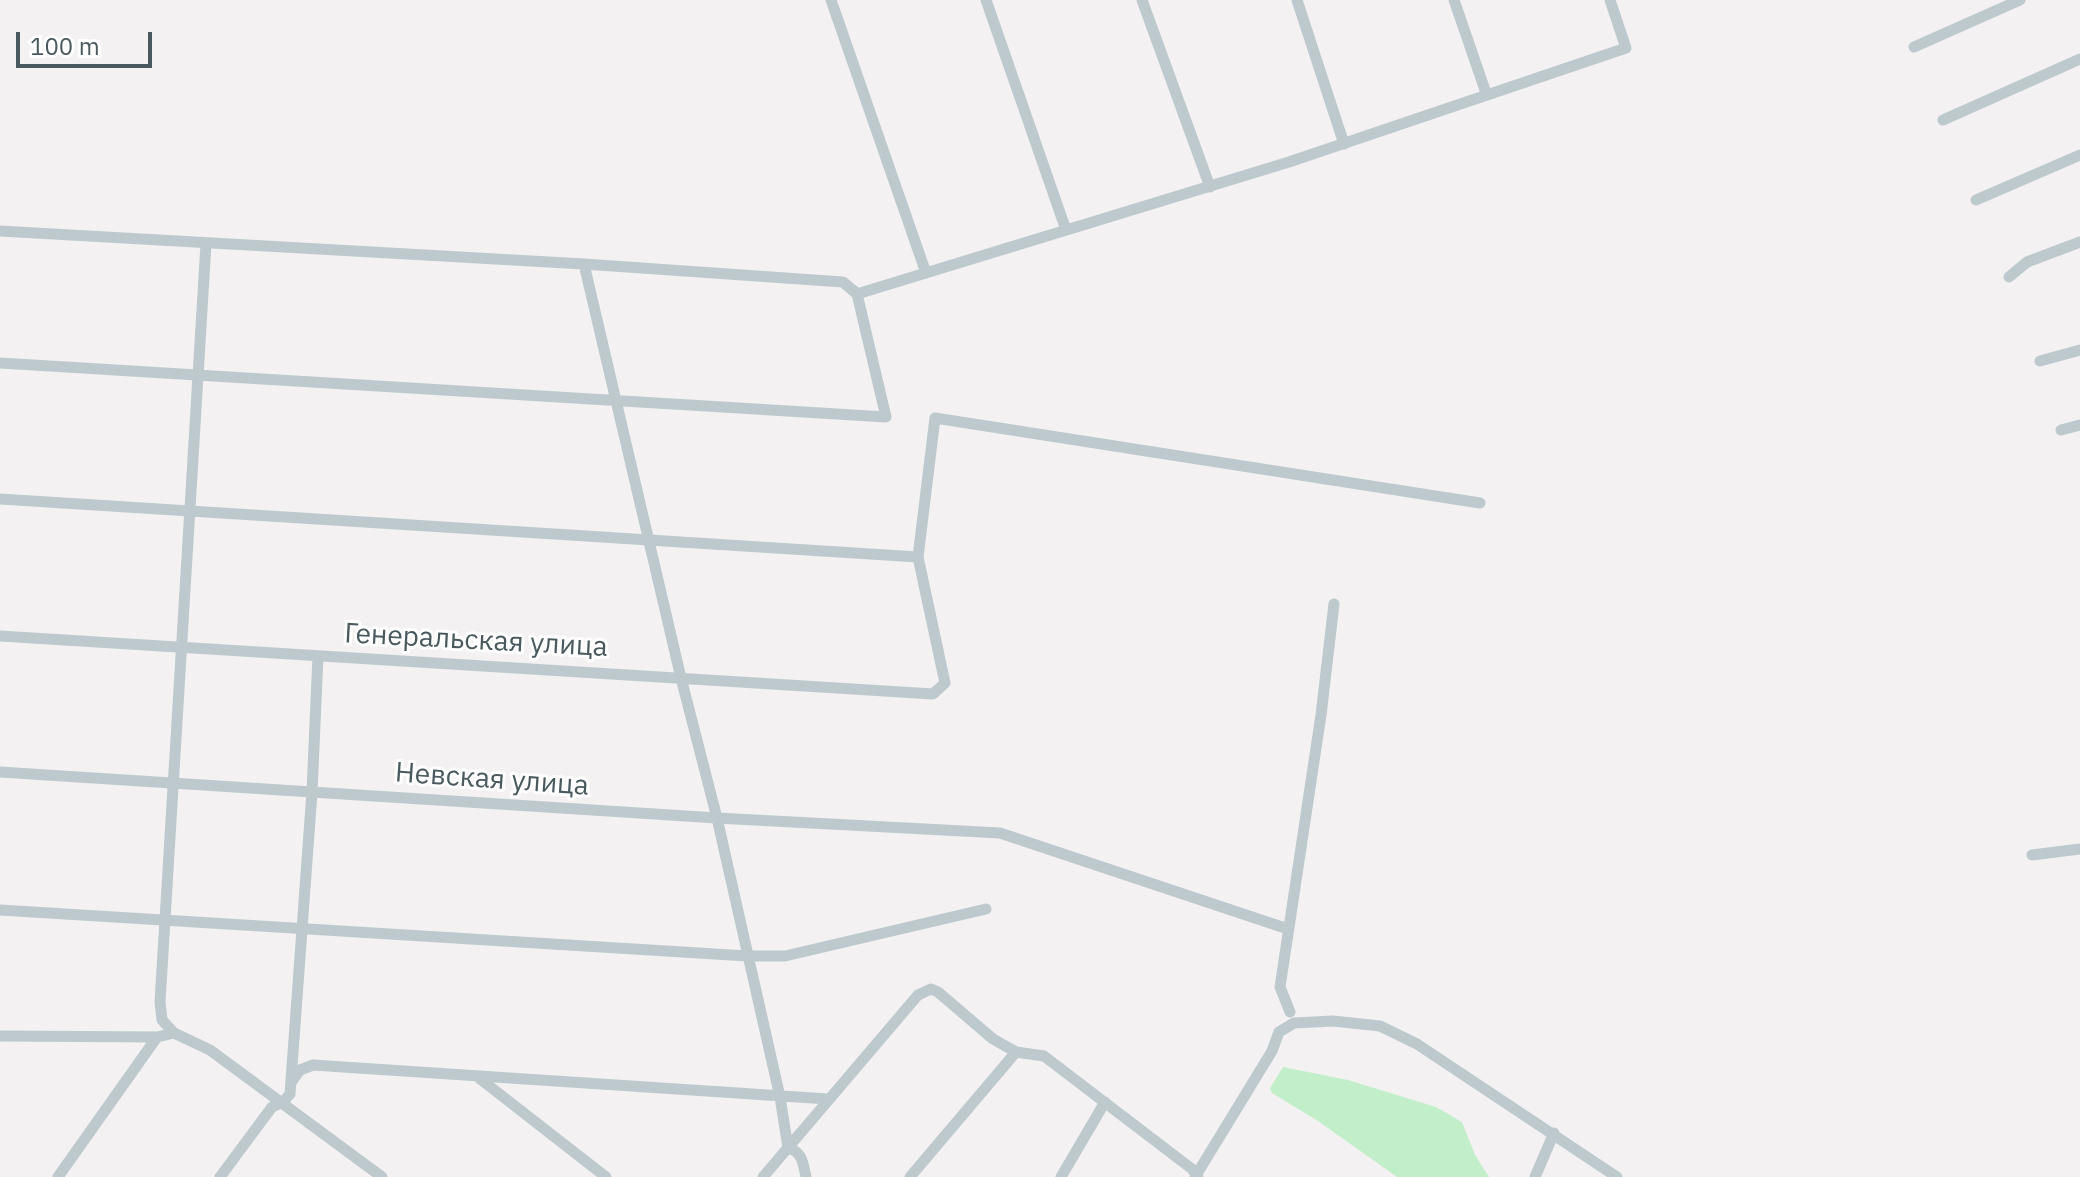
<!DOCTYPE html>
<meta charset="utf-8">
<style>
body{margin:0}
#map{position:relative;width:2080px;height:1177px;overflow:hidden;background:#f3f1f2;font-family:"IBM Plex Sans",sans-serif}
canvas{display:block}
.scale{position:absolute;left:16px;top:32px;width:136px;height:36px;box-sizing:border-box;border:4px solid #49595e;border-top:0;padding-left:10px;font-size:24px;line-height:28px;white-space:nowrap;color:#49595e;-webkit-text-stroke:6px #fff;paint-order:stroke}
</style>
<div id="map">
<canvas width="2080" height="1177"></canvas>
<div class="scale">100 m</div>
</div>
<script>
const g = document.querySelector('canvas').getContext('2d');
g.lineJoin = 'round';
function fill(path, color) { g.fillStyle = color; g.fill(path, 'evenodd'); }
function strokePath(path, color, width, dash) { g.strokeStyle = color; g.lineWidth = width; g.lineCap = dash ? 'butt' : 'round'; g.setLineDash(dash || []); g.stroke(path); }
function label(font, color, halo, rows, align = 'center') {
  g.font = font + ' "IBM Plex Sans",sans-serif'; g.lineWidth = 6; g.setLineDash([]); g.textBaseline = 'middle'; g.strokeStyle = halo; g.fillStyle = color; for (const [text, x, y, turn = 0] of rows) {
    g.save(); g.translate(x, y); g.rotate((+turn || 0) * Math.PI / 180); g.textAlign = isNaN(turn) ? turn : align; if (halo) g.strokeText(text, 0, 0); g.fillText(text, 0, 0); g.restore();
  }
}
fill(new Path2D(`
 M 1283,1067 L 1348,1080 L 1436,1107 L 1462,1122 L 1475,1155 L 1489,1177 L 1397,1177 L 1318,1121 L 1272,1093 L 1270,1088 Z`), '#c2efca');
strokePath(new Path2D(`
 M 831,0 L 926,273
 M 986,0 L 1066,230
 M 1142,0 L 1210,187
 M 1297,0 L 1344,144
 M 1454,0 L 1486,93
 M 1914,47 L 2020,0
 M 1943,120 L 2080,59
 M 1976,200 L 2080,155
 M 0,231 L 584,264 L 843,282 L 857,294 L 1289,162 L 1626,48 L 1610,0
 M 584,264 L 681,678 L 717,818 L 780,1097 L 788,1148
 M 2009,277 L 2027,262 L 2080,242
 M 2040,361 L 2080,350
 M 0,363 L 886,417 L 857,294 L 853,290
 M 2061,430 L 2080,425
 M 0,499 L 918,557
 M 0,636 L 933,694 L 945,683 L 918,557 L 935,418 L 1480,503
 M 0,772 L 717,818 L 1000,833 L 1288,929
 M 2032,855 L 2080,849
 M 0,910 L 747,956 L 785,956 L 986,909
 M 1290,1012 L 1280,987 L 1321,715 L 1334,604
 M 174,1033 L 162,1020 L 160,1002 L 206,244
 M 0,1036 L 157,1037 L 174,1033 L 210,1050 L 382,1177
 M 479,1078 L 606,1177
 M 292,1081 L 300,1070 L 313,1065 L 828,1099
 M 788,1148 C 803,1152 803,1164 806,1177
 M 58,1177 L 157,1037
 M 220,1177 L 272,1107 L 283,1102 L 290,1094 L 312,792 L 318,656
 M 763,1177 L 918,995 L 931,989 L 938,992 L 993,1039 L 1016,1052 L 1044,1056 L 1192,1169 L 1198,1177
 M 910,1177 L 1016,1052
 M 1061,1177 L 1105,1102
 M 1195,1177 L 1272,1051 L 1279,1032 L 1294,1023 L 1333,1021 L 1380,1026 L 1417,1044 L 1617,1177
 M 1535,1177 L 1554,1133`), '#bdc9cd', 11);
label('28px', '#49595e', '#fff', [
 ["Генеральская улица",476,641,3],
 ["Невская улица",492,780,4]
]);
</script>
